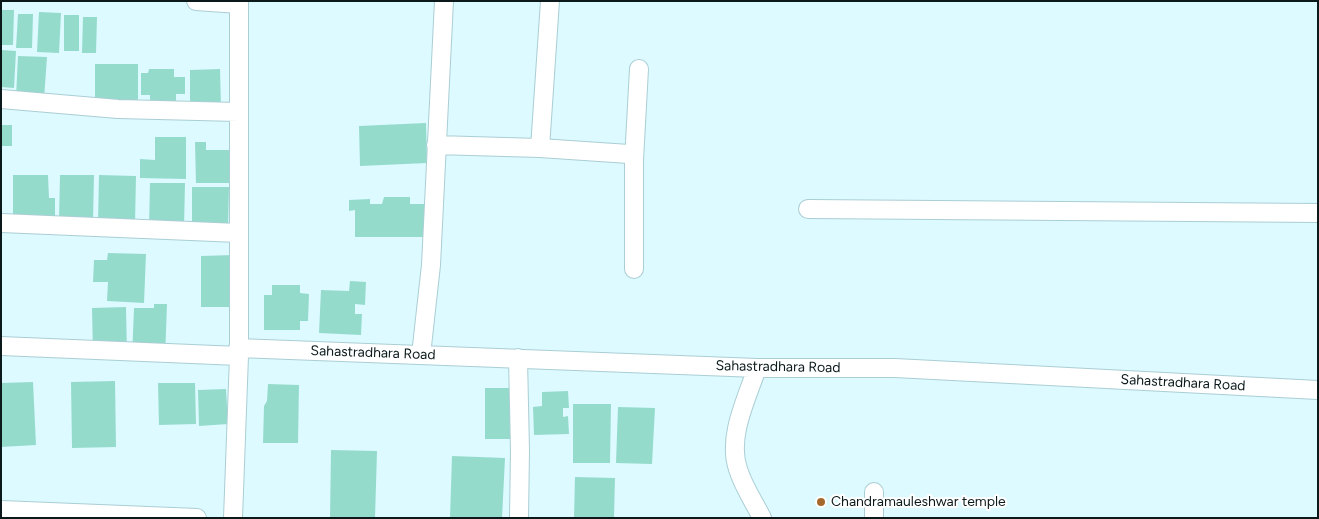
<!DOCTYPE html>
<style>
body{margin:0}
#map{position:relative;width:1319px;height:519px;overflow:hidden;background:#dcfaff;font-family:Figtree,sans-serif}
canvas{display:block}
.frame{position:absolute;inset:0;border:2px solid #0b191b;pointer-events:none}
</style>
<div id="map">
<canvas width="1319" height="519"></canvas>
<div class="frame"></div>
</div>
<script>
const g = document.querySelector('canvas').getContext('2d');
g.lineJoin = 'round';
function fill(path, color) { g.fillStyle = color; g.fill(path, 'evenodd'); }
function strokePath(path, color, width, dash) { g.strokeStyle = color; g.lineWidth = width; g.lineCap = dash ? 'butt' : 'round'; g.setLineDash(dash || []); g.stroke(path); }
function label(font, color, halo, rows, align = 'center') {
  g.font = font + ' Figtree,sans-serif'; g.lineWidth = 4; g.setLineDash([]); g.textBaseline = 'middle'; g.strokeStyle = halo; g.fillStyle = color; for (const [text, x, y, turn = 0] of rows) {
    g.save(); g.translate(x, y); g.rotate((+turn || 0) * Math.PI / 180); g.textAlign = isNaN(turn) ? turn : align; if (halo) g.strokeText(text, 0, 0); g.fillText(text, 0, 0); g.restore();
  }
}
fill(new Path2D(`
 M 1,10 L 14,10 L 13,45 L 1,45 Z
 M 39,12 L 61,13 L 59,53 L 37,52 Z
 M 18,14 L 33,14 L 32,48 L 16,48 Z
 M 64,15 L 79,15 L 79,51 L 64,51 Z
 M 83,17 L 97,17 L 96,53 L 82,53 Z
 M 1,50 L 16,51 L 14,88 L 1,87 Z
 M 18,56 L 47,57 L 44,99 L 16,97 Z
 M 95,64 L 138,64 L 138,104 L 95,104 Z
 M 149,69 L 174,69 L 174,77 L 185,77 L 185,94 L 176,94 L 176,106 L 150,106 L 150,95 L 141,95 L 141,73 L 148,73 Z
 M 220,69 L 221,108 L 190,108 L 190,70 Z
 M 426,123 L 427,163 L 360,166 L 359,126 Z
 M 1,125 L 12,125 L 12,146 L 1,146 Z
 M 155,137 L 186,137 L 186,179 L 140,178 L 140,159 L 155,160 Z
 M 195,142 L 206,142 L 206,150 L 230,150 L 231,183 L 196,183 Z
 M 13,175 L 48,175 L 49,198 L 55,198 L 55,222 L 13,222 Z
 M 60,175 L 94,175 L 93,221 L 59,221 Z
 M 99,175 L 136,176 L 135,224 L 98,223 Z
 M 150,183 L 185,183 L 184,228 L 149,227 Z
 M 192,187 L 229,187 L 228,229 L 192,229 Z
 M 384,197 L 410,197 L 410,204 L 427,204 L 428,237 L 355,237 L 355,210 L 349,211 L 349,200 L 370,199 L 370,204 L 382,204 Z
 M 108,253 L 146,254 L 144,303 L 107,301 L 108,282 L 93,282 L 94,260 L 107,260 Z
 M 233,255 L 232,307 L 201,307 L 201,256 Z
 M 350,281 L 366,282 L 365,305 L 355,304 L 355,314 L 362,314 L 361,335 L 319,333 L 321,290 L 349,291 Z
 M 272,285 L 300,285 L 300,293 L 309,294 L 308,321 L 300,321 L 300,330 L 264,330 L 264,295 L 272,295 Z
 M 154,304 L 167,304 L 165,358 L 132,358 L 134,308 L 154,308 Z
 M 126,307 L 127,355 L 93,356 L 92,308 Z
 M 115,381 L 116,447 L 72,448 L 71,382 Z
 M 33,382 L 36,445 L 1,447 L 1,383 Z
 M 158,383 L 195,383 L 196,424 L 159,425 Z
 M 268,384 L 299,385 L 298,443 L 263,443 L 264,406 L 267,401 Z
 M 485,388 L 514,388 L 513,439 L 485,439 Z
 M 226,389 L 228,424 L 199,426 L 198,390 Z
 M 568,391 L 569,408 L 563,408 L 563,417 L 568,416 L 569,434 L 534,435 L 533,407 L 542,406 L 542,392 Z
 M 573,404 L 611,404 L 610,463 L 573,463 Z
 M 618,407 L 655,408 L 652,464 L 616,463 Z
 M 331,450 L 377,451 L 375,518 L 330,518 Z
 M 452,456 L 505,458 L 502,518 L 450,518 Z
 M 575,477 L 615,478 L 614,518 L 574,518 Z`), '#95dbcc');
const minor = new Path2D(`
 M 196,1 L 239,4
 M 1,99 L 118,109 L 238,112
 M 436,145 L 540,148 L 629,154 L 634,160 L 634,269
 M 540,148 L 550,1
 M 634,160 L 639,69
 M 808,209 L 1318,213
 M 1,223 L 238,233
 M 1,346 L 239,356
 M 238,348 L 757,368 L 895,368 L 1318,390
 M 421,355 L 431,265 L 444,1
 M 518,358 L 520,451 L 519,518
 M 757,368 C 747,398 727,437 738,469 C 743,486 754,502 762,518
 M 1,510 L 197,518
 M 233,518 L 239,356 L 239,1
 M 874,518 L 874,492`);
strokePath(minor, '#aaced4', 20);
strokePath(minor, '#fff', 18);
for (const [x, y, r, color] of [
 [821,502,5,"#a6692d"]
]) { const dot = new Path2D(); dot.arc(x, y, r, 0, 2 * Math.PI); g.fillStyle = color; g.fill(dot); strokePath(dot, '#fff', 2); }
label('14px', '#0b191b', '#fff', [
 ["Sahastradhara Road",373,353,2],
 ["Sahastradhara Road",778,367,1],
 ["Sahastradhara Road",1183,383,3]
]);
label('14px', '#0b191b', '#fff', [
 ["Chandramauleshwar temple",831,502]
], 'left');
</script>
